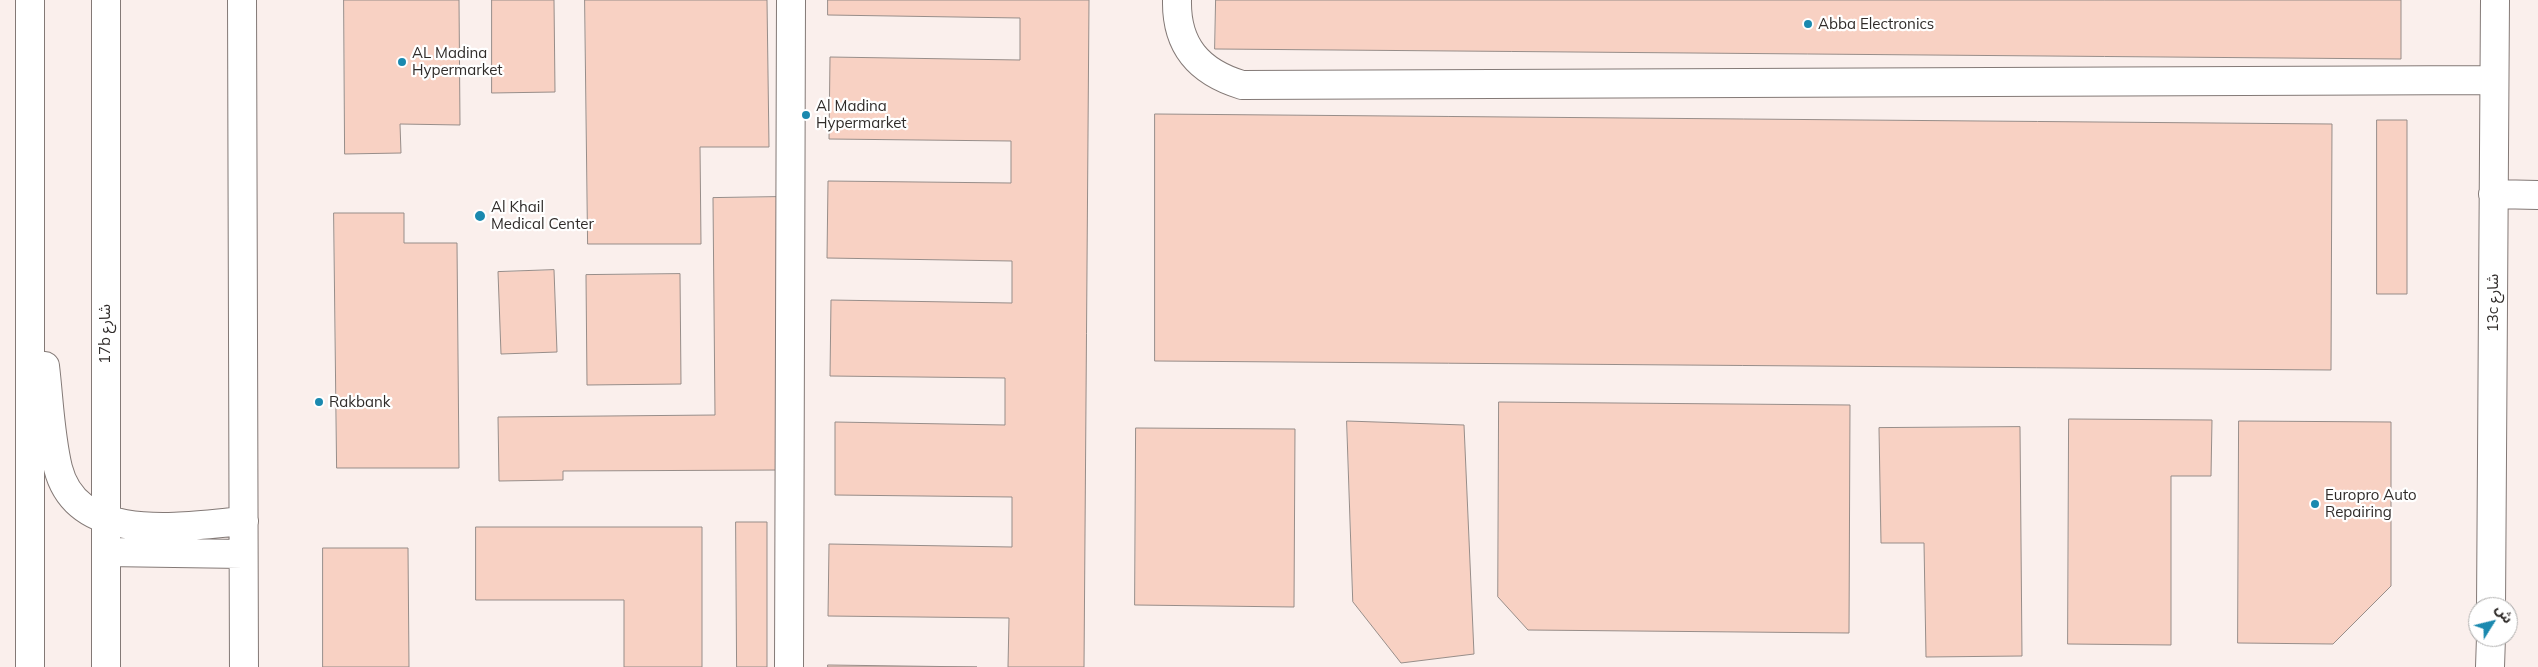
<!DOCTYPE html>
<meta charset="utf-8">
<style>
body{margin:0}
#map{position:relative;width:2538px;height:667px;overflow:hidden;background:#faefec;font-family:Mulish,"Noto Sans Arabic",sans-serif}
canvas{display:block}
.north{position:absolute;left:2468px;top:597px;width:50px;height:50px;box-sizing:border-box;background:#fff;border:1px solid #acabaa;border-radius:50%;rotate:54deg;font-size:14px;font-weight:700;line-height:20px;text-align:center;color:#302c2a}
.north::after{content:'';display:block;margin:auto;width:18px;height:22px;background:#1a89af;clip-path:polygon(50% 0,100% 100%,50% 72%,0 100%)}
</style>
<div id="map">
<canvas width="2538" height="667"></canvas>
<div class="north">ش</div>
</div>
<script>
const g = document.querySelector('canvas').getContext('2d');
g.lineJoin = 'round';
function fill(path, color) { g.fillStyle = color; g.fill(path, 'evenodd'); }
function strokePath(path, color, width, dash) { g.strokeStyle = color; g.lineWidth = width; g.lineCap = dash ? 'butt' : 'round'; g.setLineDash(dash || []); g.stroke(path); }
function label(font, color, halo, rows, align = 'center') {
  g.font = font + ' Mulish,"Noto Sans Arabic",sans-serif'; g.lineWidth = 4.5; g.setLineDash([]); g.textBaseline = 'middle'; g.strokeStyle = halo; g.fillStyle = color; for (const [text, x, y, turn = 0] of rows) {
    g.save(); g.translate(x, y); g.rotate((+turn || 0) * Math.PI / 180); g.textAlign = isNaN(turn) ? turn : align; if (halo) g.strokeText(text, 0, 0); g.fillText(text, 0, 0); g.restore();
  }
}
const building = new Path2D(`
 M 344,0 L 459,0 L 460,125 L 400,124 L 401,153 L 345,154 Z
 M 492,0 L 554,0 L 555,92 L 492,93 Z
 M 585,0 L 767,0 L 769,147 L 700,147 L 701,244 L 588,244 Z
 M 828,0 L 1089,0 L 1084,667 L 1008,667 L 1009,618 L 828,616 L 829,544 L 1012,547 L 1012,497 L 835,495 L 835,422 L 1005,425 L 1005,378 L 830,376 L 831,300 L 1012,303 L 1012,261 L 827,258 L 828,181 L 1011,183 L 1011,141 L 829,139 L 830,57 L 1020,60 L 1020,18 L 828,15 Z
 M 1216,0 L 2401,0 L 2401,59 L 1215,49 Z
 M 1155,114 L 2332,124 L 2331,370 L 1155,361 Z
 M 2377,120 L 2407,120 L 2407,294 L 2377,294 Z
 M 778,197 L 781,470 L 563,471 L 563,480 L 499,481 L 498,417 L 715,415 L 713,198 Z
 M 334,213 L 404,213 L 404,243 L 457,243 L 459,468 L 337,468 Z
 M 554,270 L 557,352 L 501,354 L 498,272 Z
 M 680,274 L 681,384 L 587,385 L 586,275 Z
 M 1499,402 L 1850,405 L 1849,633 L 1528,630 L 1498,597 Z
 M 2069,419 L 2212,420 L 2211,476 L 2171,476 L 2171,645 L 2068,644 Z
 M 1347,421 L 1464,425 L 1474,654 L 1401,663 L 1353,602 Z
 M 2239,421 L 2391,422 L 2391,586 L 2333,644 L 2238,643 Z
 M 2020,427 L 2022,656 L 1926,657 L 1924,543 L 1881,543 L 1879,428 Z
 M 1136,428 L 1295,429 L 1294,607 L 1135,605 Z
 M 736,522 L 767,522 L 767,667 L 737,667 Z
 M 476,527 L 702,527 L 702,667 L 624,667 L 624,600 L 476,600 Z
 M 323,548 L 408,548 L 409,667 L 323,667 Z
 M 828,665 L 977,667 L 828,667 Z`);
fill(building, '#f8d1c3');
strokePath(building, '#978d89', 1);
const minor = new Path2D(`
 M 30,0 L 30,667
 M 106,0 L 106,667
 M 242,0 L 244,667
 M 1177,0 C 1176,46 1199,72 1242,85 L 2494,80
 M 2493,194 L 2538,195
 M 45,366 C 49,399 50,435 58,468 C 78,546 184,526 244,521
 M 106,552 L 243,554
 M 2491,607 L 2495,0
 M 789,667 L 791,0
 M 2490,667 L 2491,637`);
strokePath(minor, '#837976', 30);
strokePath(minor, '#fff', 28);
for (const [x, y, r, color] of [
 [1808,24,5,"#1a89af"],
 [402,62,5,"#1a89af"],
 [806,115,5,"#1a89af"],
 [480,216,6,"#1a89af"],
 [319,402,5,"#1a89af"],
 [2315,504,5,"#1a89af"]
]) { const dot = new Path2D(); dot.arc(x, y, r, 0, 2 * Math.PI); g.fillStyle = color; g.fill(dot); strokePath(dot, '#fff', 2); }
label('15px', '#302c2a', '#fff', [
 ["Abba Electronics",1818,24],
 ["AL Madina",412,53],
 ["Hypermarket",412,70],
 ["Al Madina",816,106],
 ["Hypermarket",816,123],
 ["Al Khail",491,207],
 ["Medical Center",491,224],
 ["Rakbank",329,402],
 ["Europro Auto",2325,495],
 ["Repairing",2325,512]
], 'left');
label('15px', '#302c2a', '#fff', [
 ["13c شارع",2493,303,-90],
 ["17b شارع",105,334,-90]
]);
</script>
